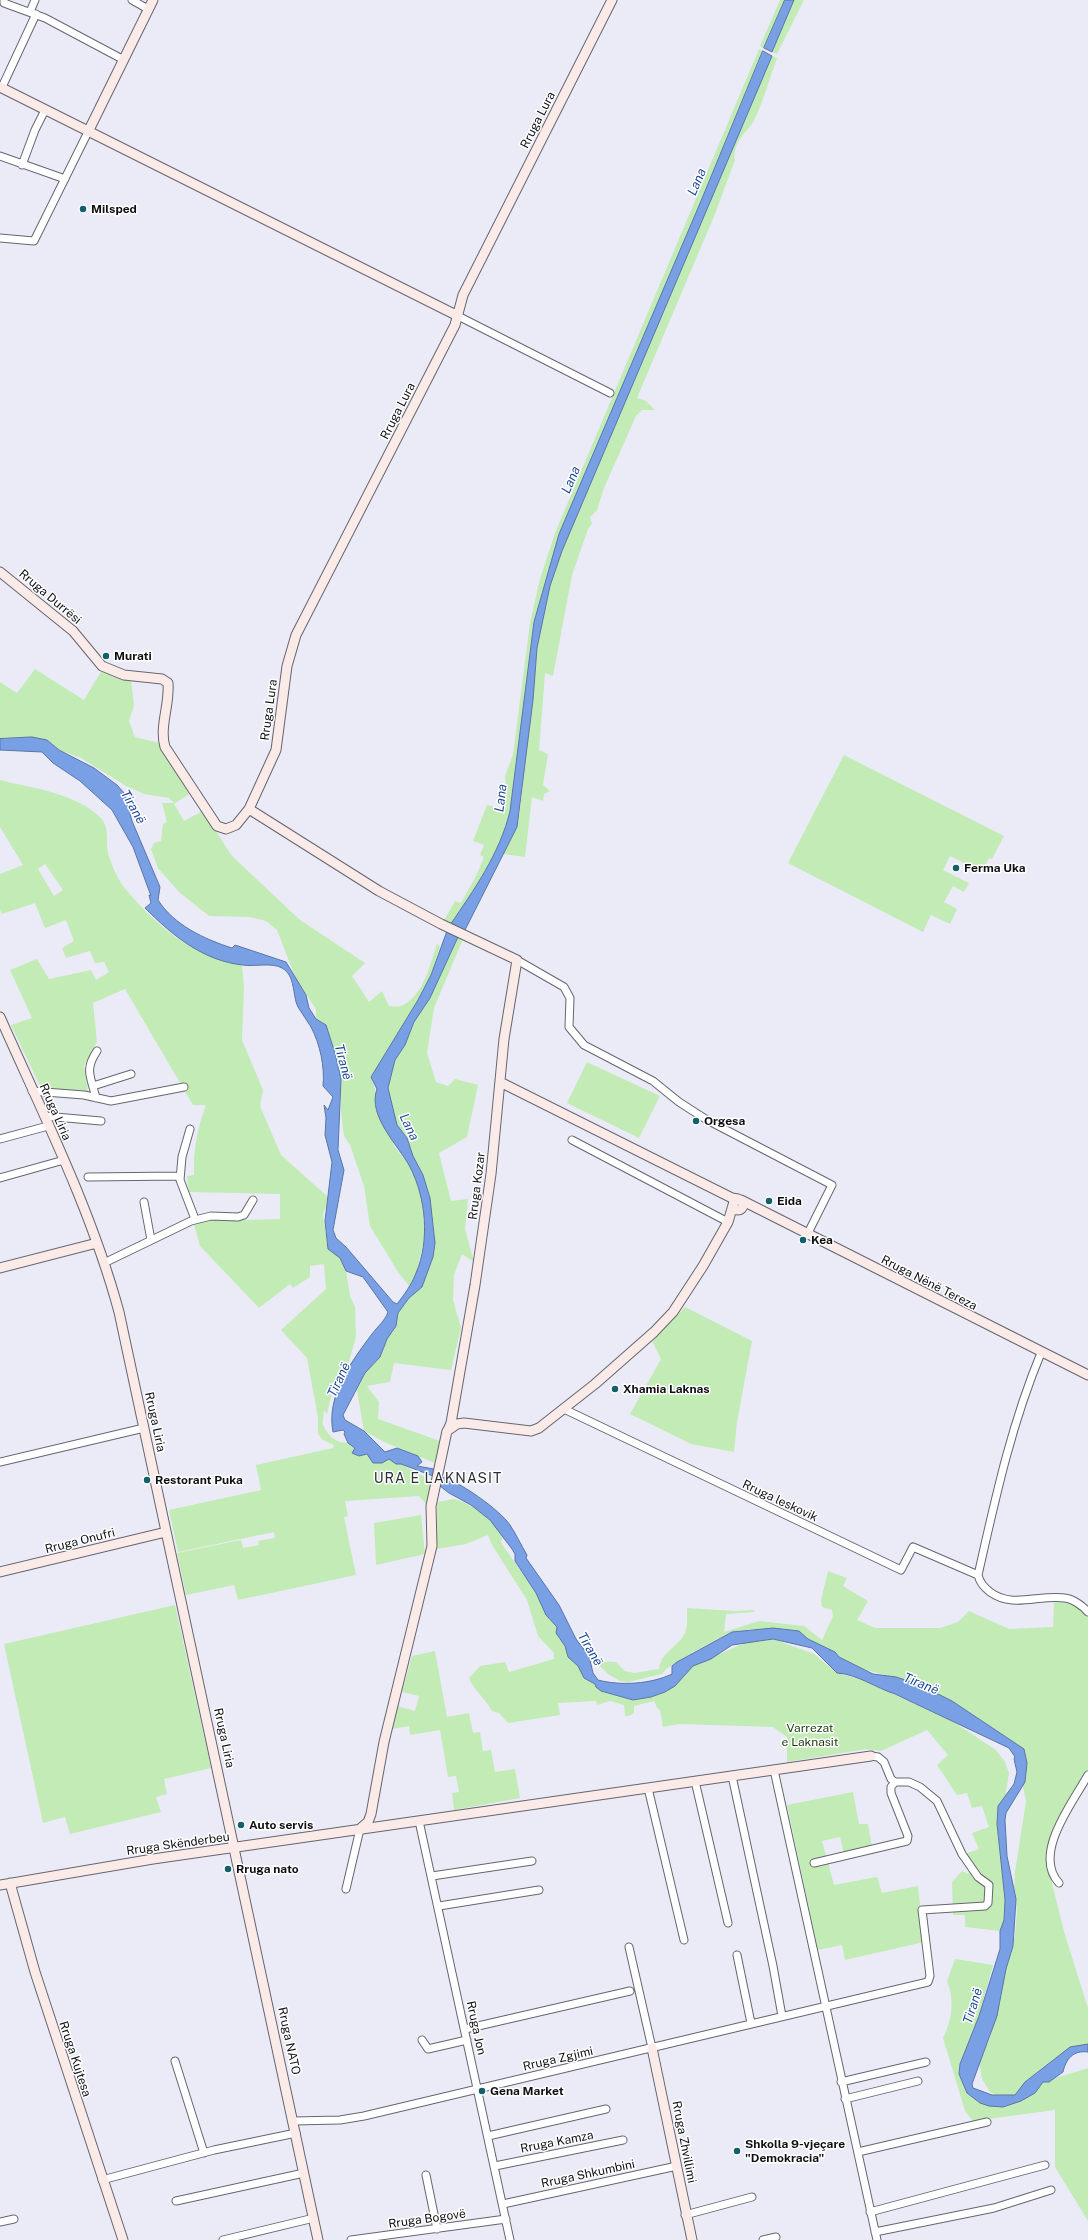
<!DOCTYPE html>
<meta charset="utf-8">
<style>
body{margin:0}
canvas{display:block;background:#eaebf7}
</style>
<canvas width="1088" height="2240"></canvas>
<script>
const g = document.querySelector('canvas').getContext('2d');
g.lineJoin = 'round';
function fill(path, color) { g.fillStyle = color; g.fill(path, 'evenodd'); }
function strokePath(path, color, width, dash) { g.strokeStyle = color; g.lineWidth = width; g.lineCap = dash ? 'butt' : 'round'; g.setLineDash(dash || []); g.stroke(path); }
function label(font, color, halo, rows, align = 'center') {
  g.font = font + ' "Public Sans",sans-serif'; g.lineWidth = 3; g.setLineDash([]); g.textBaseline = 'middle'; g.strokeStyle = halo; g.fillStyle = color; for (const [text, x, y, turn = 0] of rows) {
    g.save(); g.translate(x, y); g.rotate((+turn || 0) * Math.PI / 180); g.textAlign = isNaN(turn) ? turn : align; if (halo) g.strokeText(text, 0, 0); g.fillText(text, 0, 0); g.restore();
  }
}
fill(new Path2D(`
 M 780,0 L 785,0 L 764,48 L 760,46 Z
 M 794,0 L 804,0 L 777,54 L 772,52 Z
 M 759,49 L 763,51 L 701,201 L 559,534 L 534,622 L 510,811 C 500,853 474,890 450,925 L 443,922 L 455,901 L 461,903 L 477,874 L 484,857 L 480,855 L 484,845 L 473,841 L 487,805 L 504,809 L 506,787 L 505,776 L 513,755 L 530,623 L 540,579 L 555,533 Z
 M 772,56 L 777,58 C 771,74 760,113 751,125 C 743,135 732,146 735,160 L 715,214 L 637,398 L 646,401 L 655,410 L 642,410 L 636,416 L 604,488 L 597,510 L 590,517 L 592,524 L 588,529 L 572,575 L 553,676 L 545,673 L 539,750 L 548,754 L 543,785 L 550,791 L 544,794 L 543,801 L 532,797 L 525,857 L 503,854 L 517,827 L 520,811 L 537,648 L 550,586 L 562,551 Z
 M 35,669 L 84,700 L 102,670 L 112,676 L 131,681 L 134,706 L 129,721 L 135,737 L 159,743 L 191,793 L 174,804 L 184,821 L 203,811 L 232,856 L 300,920 L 365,963 L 352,976 L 369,1002 L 382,991 L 389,1006 C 392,1006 398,1007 401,1006 C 423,997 430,965 437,944 L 440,946 L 431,975 L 418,1000 L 371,1077 L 394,1146 L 410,1166 L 421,1192 L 425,1236 L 416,1274 L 409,1286 L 398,1272 L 370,1226 L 364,1186 L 350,1145 L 344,1136 L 341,1113 L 341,1079 L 326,1025 L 316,1019 L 316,1009 L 296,979 L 277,930 L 266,921 L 250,917 L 209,916 L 179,892 L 158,868 L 151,849 L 154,843 L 161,841 L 163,824 L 167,822 L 162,803 L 174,803 L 169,798 L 144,794 L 126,786 L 81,758 L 59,750 L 47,740 L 0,739 L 0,682 L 17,693 Z
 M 844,755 L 1004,836 L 992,859 L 989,858 L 982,872 L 950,856 L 943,870 L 969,883 L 964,892 L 953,886 L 944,902 L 957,909 L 950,924 L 931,915 L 923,932 L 788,863 Z
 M 0,780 C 34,789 74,792 101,818 C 111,829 104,847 110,859 C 113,868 118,879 123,886 C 139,906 166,933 188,945 C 205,955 224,960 242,965 L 244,988 L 242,1040 L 263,1090 L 260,1106 L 281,1155 L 329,1198 L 323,1214 L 328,1249 L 340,1258 L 346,1271 L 350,1296 L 355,1307 L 356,1337 L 348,1365 L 342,1369 L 334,1384 L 327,1414 L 324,1410 C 324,1414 322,1422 323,1425 C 328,1436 337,1445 349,1442 L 355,1448 L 352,1453 L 359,1456 C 370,1452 378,1462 389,1459 L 396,1464 L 401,1464 L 432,1481 L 427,1505 L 419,1496 L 345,1501 L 348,1516 L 344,1517 L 356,1575 L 238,1600 L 234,1585 L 186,1595 L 177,1553 L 241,1540 L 243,1548 L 259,1545 L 258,1541 L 275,1538 L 274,1532 L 178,1552 L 169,1510 L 261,1490 L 256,1465 L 333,1448 L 334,1445 L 323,1440 L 318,1434 L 318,1418 L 307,1358 L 281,1330 L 326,1289 L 324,1264 L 310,1266 L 310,1277 L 293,1288 L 290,1284 L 259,1308 L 200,1246 L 193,1221 L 227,1217 L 242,1220 L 280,1219 L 280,1194 L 189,1192 L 187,1176 L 194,1175 C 193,1150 197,1129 206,1105 L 193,1105 L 125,989 L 93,1003 L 97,1042 L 84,1066 L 88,1091 L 41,1088 L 11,1025 L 32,1018 L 10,970 L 37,959 L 49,979 L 91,970 L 96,980 L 109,972 L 104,962 L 95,963 L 90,951 L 66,958 L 62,948 L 74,941 L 66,920 L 45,928 L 35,903 L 2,914 L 0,910 L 0,874 L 23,865 L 0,827 ZM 45,864 L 63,890 L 54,896 L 38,869 Z
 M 458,937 L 463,939 L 434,1008 L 427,1053 L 436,1082 L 448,1086 L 455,1079 L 478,1085 L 467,1137 L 439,1153 L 451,1201 L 468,1199 L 465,1229 L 474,1262 L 462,1254 L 454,1275 L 453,1300 L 461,1328 L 451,1370 L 394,1363 L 390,1382 L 367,1386 L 379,1402 L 378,1419 L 440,1441 L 435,1463 L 384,1442 L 364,1431 L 357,1390 L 365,1373 L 380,1357 L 387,1339 L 396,1326 L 398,1313 L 409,1298 L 422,1287 L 433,1257 L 435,1243 L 430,1198 L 423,1175 L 413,1156 L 407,1138 L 397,1125 L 388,1088 L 395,1060 L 405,1045 L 414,1022 L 430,998 Z
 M 587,1062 L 660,1096 L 639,1138 L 567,1103 Z
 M 685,1307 L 752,1341 L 737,1422 L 734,1452 L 691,1444 L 630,1414 L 661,1359 L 652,1341 Z
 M 454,1499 C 468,1502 497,1520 501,1535 C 503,1539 500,1540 502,1544 L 536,1593 L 546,1615 L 557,1627 L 556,1633 L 565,1646 L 568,1657 L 578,1666 L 584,1678 L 595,1684 L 601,1691 L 633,1700 L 651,1697 L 665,1692 L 674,1687 L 693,1666 L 749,1641 L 773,1639 L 806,1651 L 814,1654 L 837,1673 L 859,1679 L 949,1719 L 996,1750 L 1005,1762 L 1009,1773 L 1006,1792 L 1007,1796 L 998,1806 L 997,1824 L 1005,1900 L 1004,1920 L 1000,1931 L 965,1927 L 965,1915 L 953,1915 L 952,1882 L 962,1871 L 968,1874 L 975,1867 L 965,1854 L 979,1849 L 972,1833 L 989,1827 L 982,1806 L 972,1808 L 967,1793 L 957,1795 L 937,1765 L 948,1755 L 927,1730 L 881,1751 L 866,1749 L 787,1762 L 787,1737 L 773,1727 L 679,1724 L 663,1727 L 660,1710 L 657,1708 L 654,1701 L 634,1706 L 634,1713 L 629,1716 L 625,1716 L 624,1705 L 610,1701 L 597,1705 L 596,1701 L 558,1703 L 560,1715 L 508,1723 L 499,1713 L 492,1711 C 485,1698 474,1691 469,1678 L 480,1666 L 505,1662 L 509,1672 L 554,1659 L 554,1653 L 538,1636 L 527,1600 L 492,1545 L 488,1535 L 466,1544 L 437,1549 L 437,1502 Z
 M 421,1515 L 425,1554 L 376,1565 L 374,1523 Z
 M 828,1571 L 847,1578 L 843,1586 L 868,1601 L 857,1620 L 875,1628 L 940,1628 L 958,1622 L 969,1611 L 1009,1629 L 1053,1627 L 1054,1603 C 1068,1600 1081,1606 1088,1618 L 1088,1770 L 1055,1826 L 1045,1855 L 1065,1935 L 1088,2008 L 1088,2044 C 1067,2044 1027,2078 1015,2095 L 996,2095 L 990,2092 L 982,2079 L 979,2061 L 989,2041 L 1000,2003 L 1006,1969 L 1015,1936 L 1017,1911 L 1014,1890 L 1015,1872 L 1026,1801 L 1023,1786 L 1027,1763 L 1024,1749 L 952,1701 L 918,1684 L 863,1669 L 839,1657 L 835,1652 L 808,1639 L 799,1631 L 751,1629 L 731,1632 L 693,1652 L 666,1669 L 662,1674 L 628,1682 L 620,1681 L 608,1674 L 595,1661 L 616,1662 L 625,1671 L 634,1673 L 659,1669 C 660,1653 678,1647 685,1633 C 688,1626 687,1615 687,1608 L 734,1611 L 755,1610 L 754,1612 L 726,1614 L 724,1632 L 759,1621 L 804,1626 L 822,1640 L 833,1616 L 832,1610 L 822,1607 L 821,1600 Z
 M 175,1605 L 211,1768 L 164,1779 L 167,1794 L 156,1797 L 161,1812 L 70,1834 L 65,1817 L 43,1823 L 4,1644 Z
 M 435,1651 L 447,1717 L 469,1713 L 473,1733 L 480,1732 L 483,1751 L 491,1750 L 495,1772 L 515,1769 L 520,1798 L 454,1810 L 452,1793 L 459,1792 L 456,1776 L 448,1777 L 440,1730 L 410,1735 L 409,1726 L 392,1729 L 397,1706 L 415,1711 L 419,1696 L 402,1692 L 412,1656 Z
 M 853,1792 L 859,1824 L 868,1824 L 872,1847 L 844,1854 L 840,1837 L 822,1841 L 834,1885 L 877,1877 L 882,1893 L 918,1886 L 924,1942 L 845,1960 L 842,1945 L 818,1950 L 787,1805 Z
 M 955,1959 L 993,1965 L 979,2016 L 960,2064 L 959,2074 L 967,2093 L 980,2103 L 989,2106 L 1013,2103 L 1035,2093 L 1043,2082 L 1088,2068 L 1088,2221 L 1055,2167 L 1055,2110 L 973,2121 L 965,2111 L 943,2038 C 952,2020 955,2000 947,1981 Z`), '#c3ebb6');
const water = new Path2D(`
 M 785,0 L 794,0 L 772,52 L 764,48 Z
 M 763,51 L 772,56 L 562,551 L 550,586 L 537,648 L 533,700 L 517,827 L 464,932 L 450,925 C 474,890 500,853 510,811 L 534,622 L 559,534 L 701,201 Z
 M 32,737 L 47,740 L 59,750 L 94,768 L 117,785 L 125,794 L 132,821 L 160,887 L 158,900 C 174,925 204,939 232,948 L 235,945 L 286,962 L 306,995 L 309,1008 L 316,1019 L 326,1025 L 335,1053 L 341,1079 L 338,1150 L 344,1170 L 333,1230 L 336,1238 L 346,1247 L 393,1302 L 397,1304 C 404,1295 412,1284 416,1273 C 430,1241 426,1198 410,1167 C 399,1146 367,1116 377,1089 L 371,1077 L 418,1000 L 431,975 L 447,931 L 458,937 L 430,998 L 414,1022 L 405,1045 L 395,1060 L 388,1088 L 397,1125 L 407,1138 L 413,1156 L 423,1175 L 430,1198 L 435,1243 L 433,1257 L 422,1287 L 409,1298 L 398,1313 L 396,1326 L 387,1339 L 380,1357 L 365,1373 L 343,1415 L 345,1420 L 364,1431 L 385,1452 L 397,1448 L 418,1456 L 422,1462 L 417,1466 L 434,1469 L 433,1476 L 401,1464 L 396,1464 L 389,1459 L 382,1463 L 373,1463 L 367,1454 L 359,1456 L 352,1453 L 355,1448 L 348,1443 L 344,1434 L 345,1432 L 343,1430 L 333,1432 C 326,1396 351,1362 372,1334 C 377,1327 385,1321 388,1312 L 363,1277 L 346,1271 L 340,1258 L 328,1249 L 325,1221 L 332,1162 L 325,1135 L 326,1118 L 324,1105 L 328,1110 L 333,1097 L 323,1086 C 325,1067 320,1044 311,1027 C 307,1020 302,1014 298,1007 C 292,995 296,976 282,968 C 271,962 255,967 243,965 C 203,961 172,935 145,908 L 151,903 L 149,895 L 151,896 L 133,847 L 112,810 L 80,781 L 53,763 L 42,752 L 0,750 L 0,739 Z
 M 442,1477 C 459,1481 500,1510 510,1525 C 516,1534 521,1545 527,1555 L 526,1558 L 559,1605 L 576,1639 L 589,1656 L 593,1673 L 598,1680 C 621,1686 651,1684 672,1674 L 672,1666 L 677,1662 L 732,1632 L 773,1628 L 799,1631 L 808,1639 L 835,1652 L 839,1657 L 873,1674 L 896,1677 L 918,1684 L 952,1701 L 1024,1749 L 1027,1763 L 1025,1782 L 1006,1813 L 1005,1820 L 1007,1856 L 1016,1899 L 1013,1946 L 1006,1969 L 997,2016 L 972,2084 L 973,2088 L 992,2095 L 1015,2095 L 1025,2082 L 1070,2047 L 1088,2044 L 1088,2052 C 1073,2050 1066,2059 1063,2072 L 1049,2082 L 1043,2082 L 1035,2093 L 1021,2101 L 1003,2107 L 989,2106 L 980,2103 L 967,2093 L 959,2074 L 960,2064 L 979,2016 L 1000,1949 L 1000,1931 L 1004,1920 L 1005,1900 L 997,1824 L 998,1806 L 1014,1784 L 1017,1772 L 1014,1759 L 1015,1757 L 1009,1748 L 895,1694 C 876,1688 857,1674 837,1673 L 812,1648 L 773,1639 L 732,1645 L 711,1659 L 693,1666 L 675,1686 L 665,1692 L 651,1697 L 633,1700 L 601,1691 L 596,1687 L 595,1684 L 584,1678 L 578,1666 L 568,1657 L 565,1646 L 556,1633 L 557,1627 L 546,1615 L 536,1593 L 515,1561 L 515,1554 L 512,1549 L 490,1520 L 471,1505 L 449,1493 L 440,1486 Z`);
fill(water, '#79a0e4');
strokePath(water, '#5a75a6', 1);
const street = new Path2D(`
 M 4,0 L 4,3 L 45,18 L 124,60
 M 132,0 L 148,9
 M 30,12 L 35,0
 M 2,87 L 36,14
 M 0,156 L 65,179
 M 22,165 L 35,130 L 45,110
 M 0,238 L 34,241 L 88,132
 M 458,316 L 610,393
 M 517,960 L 564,987 L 570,998 L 569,1027 L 584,1045 L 653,1081 L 679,1102 L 707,1120 L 832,1185 L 807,1235
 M 93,1086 L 131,1074
 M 32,1091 L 84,1095 L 111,1101 L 184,1087
 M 96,1098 C 91,1077 84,1070 97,1051
 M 44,1116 L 101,1121
 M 190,1129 L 182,1157 L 180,1180 L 195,1219
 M 0,1139 L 48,1126
 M 572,1140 L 728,1222
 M 88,1177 L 180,1176
 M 0,1178 L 64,1160
 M 144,1202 L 151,1240
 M 104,1263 L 191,1221 L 211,1216 L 238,1217 L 244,1215 L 253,1200
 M 1041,1353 C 1011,1425 995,1500 978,1575 C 980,1583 984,1587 990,1592 C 1013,1609 1039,1594 1065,1598 C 1073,1599 1083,1606 1088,1612
 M 564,1409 L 901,1570 L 913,1547 L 978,1575
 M 0,1462 L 144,1428
 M 774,1770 L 877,2240
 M 732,1776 L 773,1966 L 782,2016
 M 695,1781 L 728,1923
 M 648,1788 L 684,1940
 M 419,1821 L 510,2240
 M 814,1863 L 907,1841 L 908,1836 L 891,1793 L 891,1787 L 895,1782
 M 432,1876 L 532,1861
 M 1059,1883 C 1032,1854 1073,1802 1088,1775
 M 346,1889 L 360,1829
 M 439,1906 L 539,1890
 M 629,1947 L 652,2048
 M 737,1955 L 751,2023
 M 465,2029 L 630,1991
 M 422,2040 L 428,2049 L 467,2040
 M 175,2061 L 204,2153
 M 841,2082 L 926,2062
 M 845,2099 L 918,2081
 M 294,2121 L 340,2120 L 364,2116 L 928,1982 L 930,1976 L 922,1910 L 985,1906 L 988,1903 L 989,1885 L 978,1877 L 962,1854 L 937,1801 L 920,1787 L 909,1782 L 895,1782 L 891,1779 L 884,1762 L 878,1757 L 871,1756
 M 488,2136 L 606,2109
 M 858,2152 L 987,2122
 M 495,2166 L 623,2140
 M 426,2175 L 437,2229
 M 102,2180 L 214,2150 L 296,2133
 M 176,2201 L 304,2173
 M 503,2204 L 677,2166
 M 870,2212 L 1045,2165
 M 685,2215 L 752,2197
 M 0,2222 L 14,2219
 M 875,2232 L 994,2208 L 1051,2190
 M 223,2240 L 314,2218
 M 351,2240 L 506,2219
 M 763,2240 L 776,2237`);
const secondary = new Path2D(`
 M 0,87 L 458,316
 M 88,132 L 153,0
 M 0,572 L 73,631 L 102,666 L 124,675 L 162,679 L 168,683 C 170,704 159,727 165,747 L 217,826 L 226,829 L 236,825 L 249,809 L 276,750 L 287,666 L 296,635 L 455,325 L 463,295 L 612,0
 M 249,809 L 379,891 L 441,924 L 517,960 L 504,1039 L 491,1174 L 475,1285 L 451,1423 L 448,1430
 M 0,1017 C 43,1114 91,1209 119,1312 L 318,2240
 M 500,1082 L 732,1198 L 738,1199
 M733 1205a5 5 0 1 1 10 0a5 5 0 1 1-10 0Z
 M 741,1200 L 1088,1375
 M 0,1268 L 97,1243
 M 0,1572 L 166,1532
 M 360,1829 L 368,1822 L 371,1814 L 384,1742 L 432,1546 L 431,1506 L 447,1431 L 457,1424 L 464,1423 L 531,1431 L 539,1428 L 595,1384 L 654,1332 L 673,1312 L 703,1266 L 728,1222 L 733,1205
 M 10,1883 L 35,1972 L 123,2240
 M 0,1885 L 153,1859 L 871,1756
 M 652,2048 L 692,2240`);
strokePath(street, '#65666f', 9);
strokePath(secondary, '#65666f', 11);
strokePath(street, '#fff', 7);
strokePath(secondary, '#faeae8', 9);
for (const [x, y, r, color] of [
 [83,209,4,"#12616a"],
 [106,656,4,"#12616a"],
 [956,868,4,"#12616a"],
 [696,1121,4,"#12616a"],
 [769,1201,4,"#12616a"],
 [803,1240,4,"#12616a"],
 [615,1389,4,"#12616a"],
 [147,1480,4,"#12616a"],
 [241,1825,4,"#12616a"],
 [228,1869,4,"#12616a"],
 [482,2091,4,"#12616a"],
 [737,2151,4,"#12616a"]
]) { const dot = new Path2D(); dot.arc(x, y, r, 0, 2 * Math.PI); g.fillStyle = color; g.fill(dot); strokePath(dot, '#fff', 1.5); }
label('12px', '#101014', '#fff', [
 ["Rruga Lura",538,120,-63],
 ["Rruga Lura",398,411,-63],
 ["Rruga Durrësi",50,597,40],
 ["Rruga Lura",269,710,-82],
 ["Rruga Liria",55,1112,66],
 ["Rruga Kozar",477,1186,-83],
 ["Rruga Nënë Tereza",929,1283,27],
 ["Rruga Liria",155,1422,78],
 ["Rruga leskovik",780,1501,25],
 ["Rruga Onufri",80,1541,-14],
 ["Rruga Liria",224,1738,78],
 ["Rruga Skënderbeu",178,1844,-8],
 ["Rruga Jon",476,2028,78],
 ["Rruga NATO",289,2041,78],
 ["Rruga Kujtesa",75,2059,72],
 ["Rruga Zgjimi",558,2059,-13],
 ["Rruga Kamza",557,2142,-11],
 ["Rruga Zhvillimi",684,2142,79],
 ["Rruga Shkumbini",588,2174,-12],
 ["Rruga Bogovë",427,2219,-8]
]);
label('bold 12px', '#101014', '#fff', [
 ["Milsped",91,209],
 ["Murati",114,656],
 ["Ferma Uka",964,868],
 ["Orgesa",704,1121],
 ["Eida",777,1201],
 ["Kea",811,1240],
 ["Xhamia Laknas",623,1389],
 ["Restorant Puka",155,1480],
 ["Auto servis",249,1825],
 ["Rruga nato",236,1869],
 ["Gena Market",490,2091],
 ["Shkolla 9-vjeçare",745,2144],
 ["\"Demokracia\"",745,2158]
], 'left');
label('12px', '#173909', '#fff', [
 ["Varrezat",810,1728],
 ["e Laknasit",810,1742]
]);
label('italic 13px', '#1c4897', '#fff', [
 ["Lana",697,182,-67],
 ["Lana",571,480,-67],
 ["Lana",501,798,-83],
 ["Tiranë",133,807,61],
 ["Tiranë",343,1062,75],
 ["Lana",409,1127,64],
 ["Tiranë",339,1380,-65],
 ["Tiranë",590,1649,59],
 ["Tiranë",921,1684,22],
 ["Tiranë",973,2006,-72]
]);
g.letterSpacing = '1px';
label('14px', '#2d2e36', '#fff', [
 ["URA E LAKNASIT",438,1479]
]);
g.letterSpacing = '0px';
</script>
